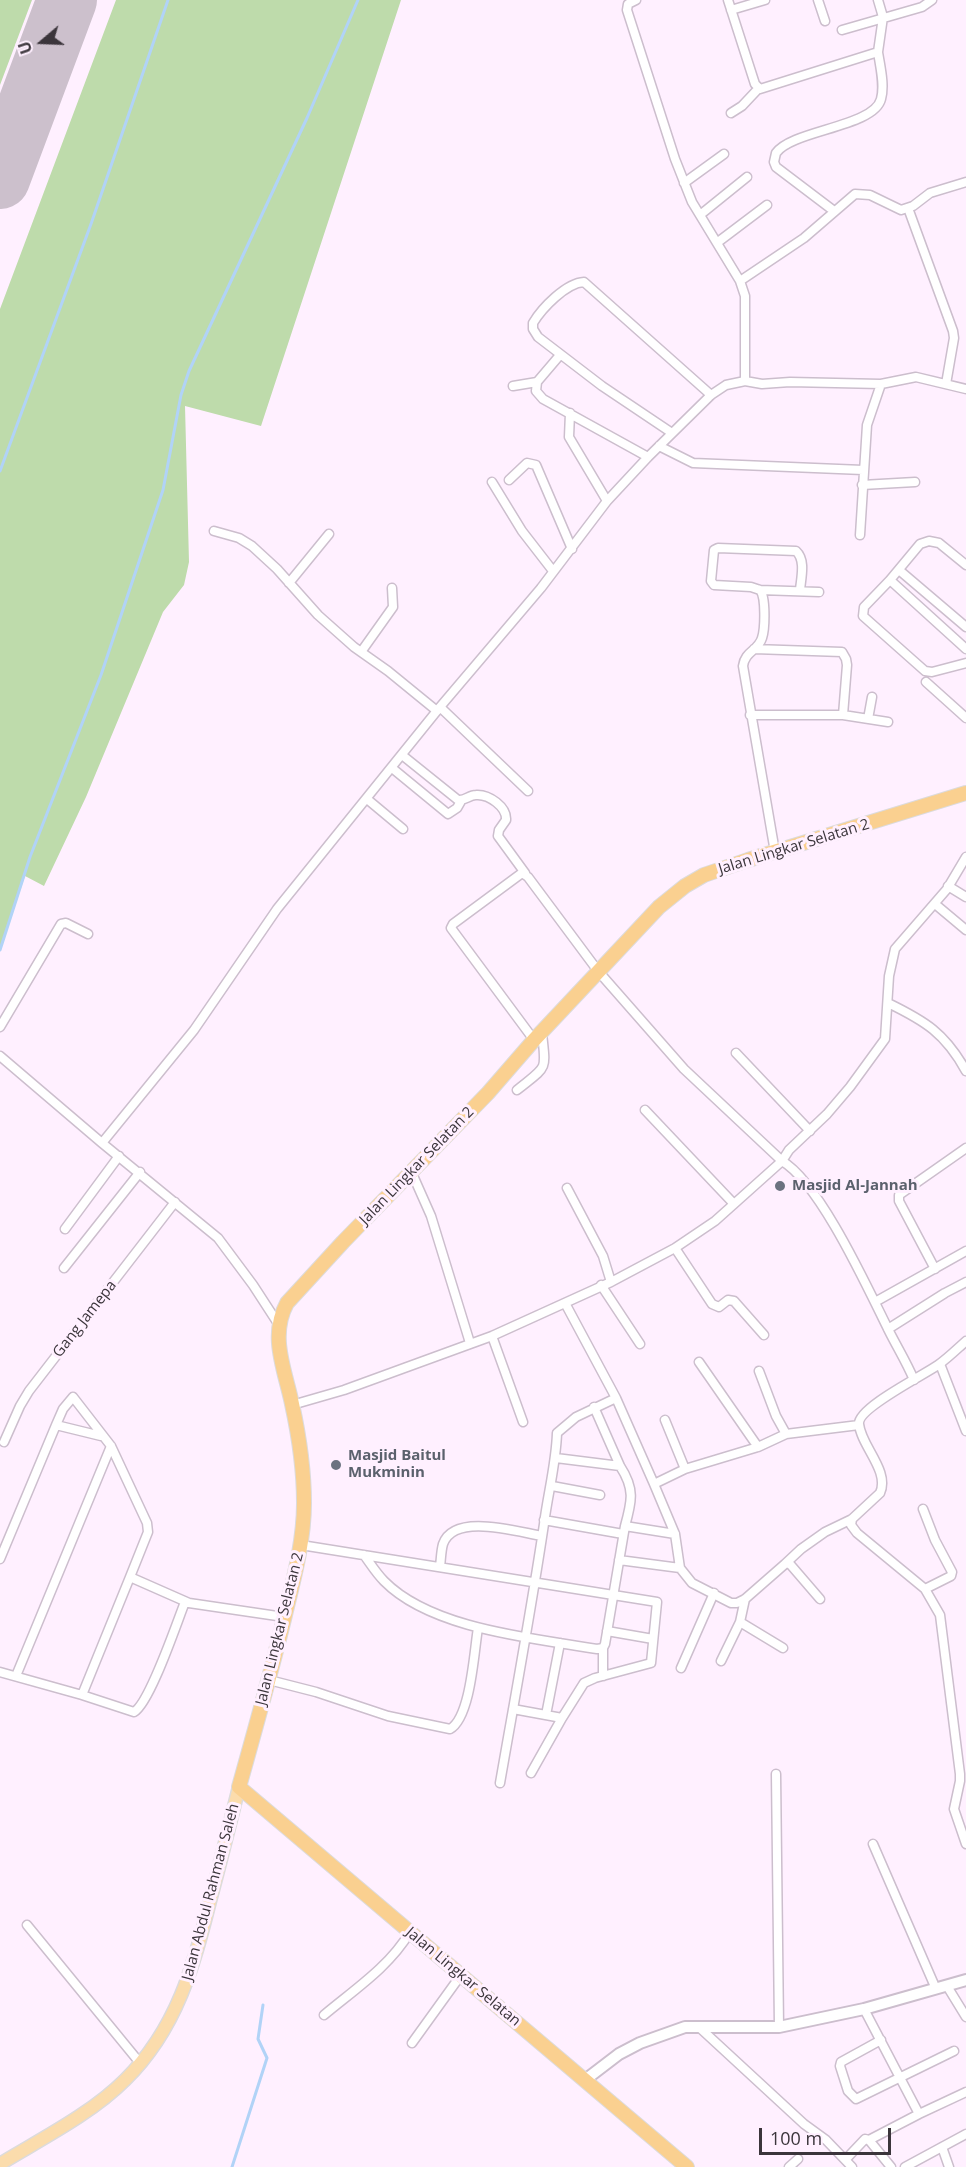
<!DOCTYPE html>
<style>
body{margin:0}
#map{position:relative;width:966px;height:2167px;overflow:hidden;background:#fff0ff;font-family:"Open Sans",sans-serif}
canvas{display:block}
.north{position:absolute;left:12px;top:12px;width:60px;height:60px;-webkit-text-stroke:4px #fff0ff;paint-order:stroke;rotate:251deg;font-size:16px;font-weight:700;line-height:24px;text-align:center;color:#3b353b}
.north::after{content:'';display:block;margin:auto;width:21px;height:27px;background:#3b353b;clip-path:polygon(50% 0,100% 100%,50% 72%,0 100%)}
.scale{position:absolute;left:759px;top:2128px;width:132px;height:27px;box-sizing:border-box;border:3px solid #3b353b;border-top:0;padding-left:8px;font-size:18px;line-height:21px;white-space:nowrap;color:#3b353b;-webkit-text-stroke:4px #fff0ff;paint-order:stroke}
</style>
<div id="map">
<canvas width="966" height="2167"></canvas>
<div class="north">U</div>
<div class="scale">100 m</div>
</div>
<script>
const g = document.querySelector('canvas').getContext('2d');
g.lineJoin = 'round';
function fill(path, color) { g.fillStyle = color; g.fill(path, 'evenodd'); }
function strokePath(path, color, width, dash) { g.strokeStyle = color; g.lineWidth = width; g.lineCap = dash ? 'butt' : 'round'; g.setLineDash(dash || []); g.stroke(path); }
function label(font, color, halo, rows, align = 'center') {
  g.font = font + ' "Open Sans",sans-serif'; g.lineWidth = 6; g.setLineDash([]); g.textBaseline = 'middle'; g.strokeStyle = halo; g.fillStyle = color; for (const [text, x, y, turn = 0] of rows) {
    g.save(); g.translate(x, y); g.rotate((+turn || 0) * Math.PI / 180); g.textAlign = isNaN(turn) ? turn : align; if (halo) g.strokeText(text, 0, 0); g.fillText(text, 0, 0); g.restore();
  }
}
fill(new Path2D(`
 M 0,0 L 32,0 L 0,85 Z
 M 116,0 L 401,0 L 261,426 L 185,406 L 189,562 L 184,585 L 163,612 L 86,797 L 44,886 L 25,876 L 0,950 L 0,309 Z`), '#bedbab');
strokePath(new Path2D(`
 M 0,471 L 91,224 L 168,0
 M 0,950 L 30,857 L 101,675 L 163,490 L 181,395 L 189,371 L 307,118 L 358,0
 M 232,2167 L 267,2058 L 258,2039 L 263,2005`), '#b1d3f7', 3);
strokePath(new Path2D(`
 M 0,179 L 67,0`), '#ccc0cc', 60);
const minor = new Path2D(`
 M 636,0 L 628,4 L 627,10 L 675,159 L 692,202 L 740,281 L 745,296 L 745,381
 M 728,0 L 755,84 L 760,89 L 878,52 L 883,17 L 878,0
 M 818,0 L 825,21
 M 731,10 L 765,0
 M 842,30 L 922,7 L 932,0
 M 731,113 L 742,106 L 758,89
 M 684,183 L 724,154
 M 908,208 L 953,331 L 954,338 L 946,384
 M 834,211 L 776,167 L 774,162 L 776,153 C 792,130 874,127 881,99 C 885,85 880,66 878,52
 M 700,215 L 747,177
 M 718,242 L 767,205
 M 740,281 L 804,238 L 855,194 L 870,195 L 901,210 L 913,206 L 930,193 L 966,182
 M 537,382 L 536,391 L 543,399 L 648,457
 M 513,386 L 537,382 L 560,355
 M 570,413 L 569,437 L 607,501
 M 672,433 L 602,386 L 538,337 L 533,329 L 533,323 C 542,308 566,283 584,282 L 711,395
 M 659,446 L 693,463 L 863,470
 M 509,480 L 527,463 L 536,465 L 572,549
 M 492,482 L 522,531 L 553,571
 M 862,485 L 915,482
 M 214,531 L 239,538 L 252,546 L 277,569 L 318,615 L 354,647 L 388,671 L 437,711
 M 860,535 L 867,425 L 881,384
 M 966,565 L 939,543 L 929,541 L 920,544 L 890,580 L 864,607 L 863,616 L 925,671 L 932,672 L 966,663
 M 899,570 L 966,627
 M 890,580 L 966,649
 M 289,583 L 329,534
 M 760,590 C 766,597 765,629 762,638 C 758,651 745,651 743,666 L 775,852
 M 800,590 C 801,578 806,560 796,551 L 718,548 L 714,550 L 711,581 L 714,585 L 751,587 L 760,590 L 819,592
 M 754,649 L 842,652 L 846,659 L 847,665 L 843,715
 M 361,652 L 393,607 L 392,588
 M 926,682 L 966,718
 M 440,707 L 528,791
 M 750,715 L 843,715 L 888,722
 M 868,719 L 872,697
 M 402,755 L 458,800 C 465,801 469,795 476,795 C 489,794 507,807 506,820 L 499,830 L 498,836 L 525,873
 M 392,768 L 448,814 L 457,808 L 461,801
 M 367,799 L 403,829
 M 948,886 L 966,897
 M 935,904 L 966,930
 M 888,1003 C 925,1021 945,1033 966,1071
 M 0,1027 L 61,924 L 66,923 L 88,934
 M 534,1040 L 451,928 L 453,924 L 522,873 L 528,877 L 598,971 L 684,1069 L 782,1161 L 789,1150 L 827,1114 L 850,1087 L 885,1039 L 889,976 L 895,949 L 947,889 L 966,857
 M 736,1053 L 810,1131
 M 0,1056 L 102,1143 L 218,1238 L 253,1285 L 279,1325
 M 517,1090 C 548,1065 546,1072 542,1033
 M 645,1110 L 734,1204
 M 102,1143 L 194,1030 L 277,909 L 440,707 L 541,588 L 607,501 L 648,457 L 711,395 L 726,385 L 745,381 L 762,384 L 790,382 L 881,384 L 916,377 L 966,389
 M 411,1171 L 431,1216 L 470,1343
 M 567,1188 L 603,1256 L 611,1282
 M 65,1229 L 119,1156
 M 675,1248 L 712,1304 L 719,1307 L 728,1300 L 734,1301 L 764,1335
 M 64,1268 L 140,1172
 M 935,1269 L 899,1201 L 899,1195 L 966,1148
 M 601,1285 L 640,1344
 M 875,1302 L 966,1251
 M 565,1303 L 616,1398 L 654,1484 L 675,1534 L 680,1568 L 692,1583 L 731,1603 L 737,1603 L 745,1599 L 785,1564 L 789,1563 L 820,1599
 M 888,1329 L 945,1293 L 966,1282
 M 492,1336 L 523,1422
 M 699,1362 L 758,1447
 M 940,1364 L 966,1431
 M 759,1371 L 776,1416 L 786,1434
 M 292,1405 L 344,1390 L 492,1336 L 611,1282 L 675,1248 L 715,1221 L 782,1161 C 820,1183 868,1289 889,1331 C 897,1347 907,1363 914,1380
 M 594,1407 L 620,1466
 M 665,1420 L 685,1469
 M 56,1425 L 101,1436
 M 4,1442 L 20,1406 L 29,1391 L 175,1202
 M 556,1458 L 620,1466 C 635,1489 632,1501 625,1526 L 675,1534
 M 654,1484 L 685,1469 L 758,1447 L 786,1434 L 859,1425
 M 552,1486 L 600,1495
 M 923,1509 L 935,1540 L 952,1572 L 951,1576 L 925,1589
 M 852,1519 L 851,1525 L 857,1533 L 925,1589 L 940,1615 L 960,1774 L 960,1781 L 954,1809 L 966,1844
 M 544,1520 L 623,1534
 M 301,1545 L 657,1602 L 651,1663 L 595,1678 L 584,1683 L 562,1718 L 513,1709
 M 364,1555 C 370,1563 376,1573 384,1581 C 431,1629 532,1638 597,1649 L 603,1648 L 605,1644 L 625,1526
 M 0,1559 L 56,1425 L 63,1409 L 73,1397 L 111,1446 L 147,1523 L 148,1532 L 130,1577 L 189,1603 L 284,1617
 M 619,1560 L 680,1568
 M 785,1564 L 801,1549 L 825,1532 L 852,1519 L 880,1493 C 890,1471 861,1446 859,1424 C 857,1408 924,1375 938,1365 C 948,1358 957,1349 966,1341
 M 440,1567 C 441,1559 441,1551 443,1544 C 454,1512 518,1532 542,1536
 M 740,1622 L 783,1648
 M 607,1631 L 653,1639
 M 721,1661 L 740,1622 L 745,1599
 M 681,1668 L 714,1593
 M 0,1672 L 82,1695 L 130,1577
 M 16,1676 L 111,1446
 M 603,1676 L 603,1648
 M 269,1680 L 316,1692 L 388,1716 L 450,1729 C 471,1717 474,1651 478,1628
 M 82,1695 L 134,1712 C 150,1703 177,1622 185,1602
 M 546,1715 L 560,1643
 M 531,1773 L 562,1718
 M 776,1774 L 779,2027
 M 500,1783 C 515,1697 531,1611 544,1524 C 548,1493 556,1464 557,1433 L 576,1417 L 616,1398
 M 873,1844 L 936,1989
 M 27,1925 L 140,2063
 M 947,1986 L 966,2017
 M 864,2009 L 919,2114 L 869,2140
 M 324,2015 C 355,1989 389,1967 410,1932
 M 700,2028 L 804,2124 L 826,2140 L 852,2167
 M 881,2040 L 841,2062 L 840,2066 L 848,2091 L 856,2099 L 954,2051
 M 412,2043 L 461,1975
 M 919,2114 L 966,2092
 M 942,2147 L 949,2167
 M 846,2159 L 865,2139 L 869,2140 L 891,2167
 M 789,2167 L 798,2159
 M 905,2167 L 966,2134`);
const tertiary = new Path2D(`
 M 585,2080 L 619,2054 L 640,2043 L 685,2027 L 779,2027 L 864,2009 L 966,1980`);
const primary = new Path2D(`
 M 0,2164 C 41,2139 91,2114 125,2080 C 177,2029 194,1965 211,1897 C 221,1860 230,1823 239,1787`);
const trunk = new Path2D(`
 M 687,2167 L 239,1787 C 255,1730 271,1673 285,1615 C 294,1578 304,1541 304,1503 C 304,1471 299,1436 292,1404 C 285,1370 269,1336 287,1303 L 343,1242 L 488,1093 L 534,1040 L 659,907 L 685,886 L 704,875 L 748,860 L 966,793`);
strokePath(minor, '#ccbecd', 11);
strokePath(tertiary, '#ccbecd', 14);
strokePath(primary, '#dcdbdc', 15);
strokePath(trunk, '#dcdbdc', 16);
strokePath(minor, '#fff', 8);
strokePath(tertiary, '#fff', 10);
strokePath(primary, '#fbdcac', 12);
strokePath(trunk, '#fad090', 14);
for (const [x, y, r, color] of [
 [780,1186,6,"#6b7280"],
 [336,1465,6,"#6b7280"]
]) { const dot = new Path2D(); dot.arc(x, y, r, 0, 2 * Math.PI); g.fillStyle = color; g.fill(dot); strokePath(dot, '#fff0ff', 2); }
label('15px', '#3b353b', '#fff0ff', [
 ["Jalan Lingkar Selatan 2",794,847,-17],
 ["Jalan Lingkar Selatan 2",417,1166,-46],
 ["Gang Jamepa",85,1319,-52],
 ["Jalan Lingkar Selatan 2",280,1629,-76],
 ["Jalan Abdul Rahman Saleh",211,1892,-75],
 ["Jalan Lingkar Selatan",463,1977,40]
]);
label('bold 15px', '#5b616d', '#fff0ff', [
 ["Masjid Al-Jannah",792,1186],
 ["Masjid Baitul",348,1456],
 ["Mukminin",348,1473]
], 'left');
</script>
